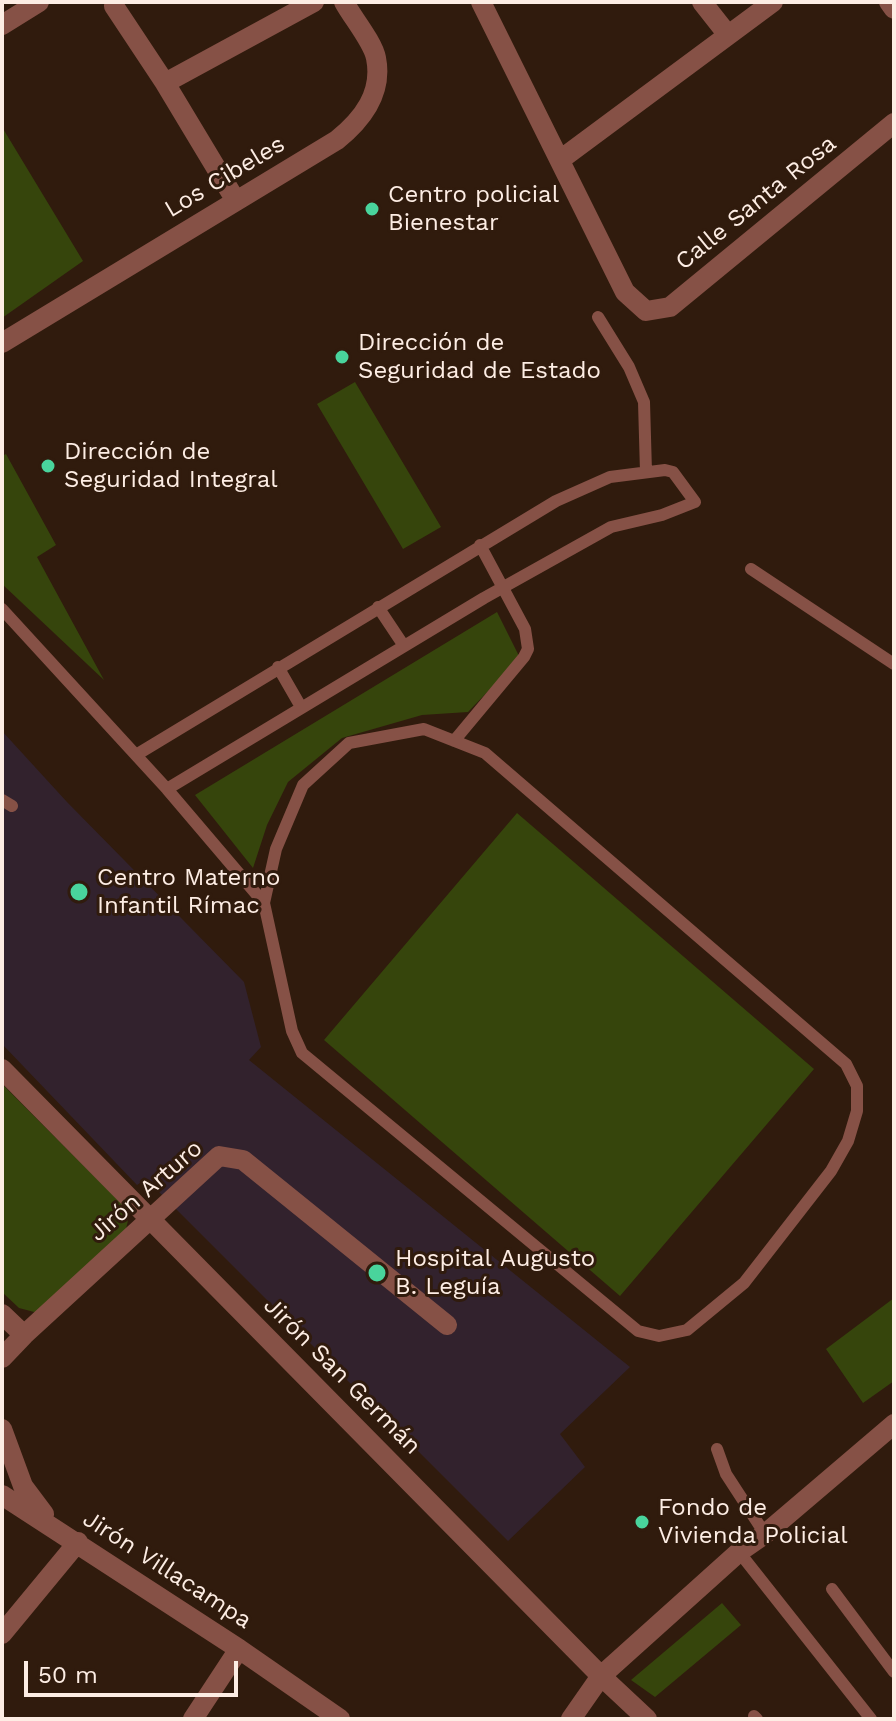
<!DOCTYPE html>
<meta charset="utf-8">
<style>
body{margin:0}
#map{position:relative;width:896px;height:1721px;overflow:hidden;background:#301b0d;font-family:"Work Sans",sans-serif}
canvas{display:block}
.frame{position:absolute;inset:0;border:4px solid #fdede4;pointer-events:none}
.scale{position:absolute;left:24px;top:1661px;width:214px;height:36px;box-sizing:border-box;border:4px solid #fdede4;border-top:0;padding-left:10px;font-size:24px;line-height:28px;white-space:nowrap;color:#fdede4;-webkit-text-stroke:6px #301b0d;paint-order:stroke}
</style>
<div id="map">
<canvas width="896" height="1721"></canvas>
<div class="frame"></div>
<div class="scale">50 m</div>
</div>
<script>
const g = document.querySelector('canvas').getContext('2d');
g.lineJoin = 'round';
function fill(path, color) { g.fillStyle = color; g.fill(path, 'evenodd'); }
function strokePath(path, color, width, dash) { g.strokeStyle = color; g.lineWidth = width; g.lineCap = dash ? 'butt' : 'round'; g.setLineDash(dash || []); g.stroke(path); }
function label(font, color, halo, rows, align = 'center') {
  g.font = font + ' "Work Sans",sans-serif'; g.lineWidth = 6; g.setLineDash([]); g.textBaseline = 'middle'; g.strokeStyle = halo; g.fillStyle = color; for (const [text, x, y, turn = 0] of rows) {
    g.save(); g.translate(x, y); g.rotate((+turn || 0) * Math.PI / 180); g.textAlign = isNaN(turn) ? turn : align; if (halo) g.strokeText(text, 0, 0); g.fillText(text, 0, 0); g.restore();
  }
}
fill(new Path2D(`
 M 2,731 L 67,802 L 244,982 L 261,1047 L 249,1060 L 630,1367 L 560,1434 L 585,1467 L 508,1541 L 146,1179 L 137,1185 L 2,1044 Z`), '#32222d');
fill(new Path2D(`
 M 2,127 L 83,261 L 2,318 Z
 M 355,382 L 441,527 L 403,549 L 317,404 Z
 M 6,454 L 56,545 L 37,557 L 104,680 L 2,584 L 2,456 Z
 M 497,612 L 520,658 L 468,712 L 422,715 L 342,738 L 288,782 L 267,825 L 253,868 L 195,795 Z
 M 517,813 L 814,1069 L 620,1296 L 324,1040 Z
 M 2,1084 L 130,1212 L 125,1233 L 38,1313 L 19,1308 L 2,1292 Z
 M 894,1298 L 894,1381 L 863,1403 L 826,1349 Z
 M 722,1603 L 741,1625 L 655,1697 L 631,1680 Z`), '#36450c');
strokePath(new Path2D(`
 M 598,317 L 629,367 L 644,402 L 646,472
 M 751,569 L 894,664
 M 378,607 L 404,646
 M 2,609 L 167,789 L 264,903 L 292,1031 L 302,1053 L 638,1331 L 659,1336 L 687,1330 L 744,1283 L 831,1171 L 848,1141 L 857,1111 L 857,1086 L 846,1064 L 485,753 L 424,729 L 349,743 L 303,785 L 276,849 L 264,903
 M 278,667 L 301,707
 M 454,741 L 524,657 L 528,649 L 525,629 L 480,545
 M 136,755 L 556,501 L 610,477 L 665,470 L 673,472 L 695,502 L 662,515 L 611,527 L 484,598 L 167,789
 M 2,800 L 12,806
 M 717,1449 L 726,1474 L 765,1534
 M 739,1552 L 871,1719
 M 832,1589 L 894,1672
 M 754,1716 L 757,1719`), '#865146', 12);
strokePath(new Path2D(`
 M 481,2 L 625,292 L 646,311 L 670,307 L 894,123
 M 702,2 L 728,35
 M 889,2 L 894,9
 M 114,6 L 165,83 L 314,2
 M 165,83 L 236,201
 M 560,160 L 773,2
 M 2,343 L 337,140 C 363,119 383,93 376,58 C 373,42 352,17 344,2
 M 2,1069 L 601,1676 L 647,1719
 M 2,1314 L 24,1335
 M 2,1358 L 24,1335 L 219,1156 L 243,1160 L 447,1325
 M 2,1429 L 23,1486 L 44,1514
 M 2,1495 L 239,1649 L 340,1719
 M 2,1634 L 78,1542
 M 193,1719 L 239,1649
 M 571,1719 L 601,1676 L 739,1552 L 765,1534 L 894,1424`), '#865146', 20);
strokePath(new Path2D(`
 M 2,25 L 39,2`), '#865146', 20);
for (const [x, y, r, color] of [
 [372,209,8,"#49d49c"],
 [342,357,8,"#49d49c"],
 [48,466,8,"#49d49c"],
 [79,892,10,"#49d49c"],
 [377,1273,10,"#49d49c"],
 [642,1522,8,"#49d49c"]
]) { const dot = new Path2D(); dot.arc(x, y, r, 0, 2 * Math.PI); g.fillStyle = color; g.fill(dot); strokePath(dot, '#301b0d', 3); }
label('24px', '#fdede4', '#301b0d', [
 ["Los Cibeles",225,177,-31],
 ["Calle Santa Rosa",756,203,-39],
 ["Jirón Arturo",146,1191,-41],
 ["Jirón San Germán",342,1376,45],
 ["Jirón Villacampa",167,1570,33]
]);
label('24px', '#fdede4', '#301b0d', [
 ["Centro policial",388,195],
 ["Bienestar",388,223],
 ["Dirección de",358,343],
 ["Seguridad de Estado",358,371],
 ["Dirección de",64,452],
 ["Seguridad Integral",64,480],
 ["Centro Materno",97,878],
 ["Infantil Rímac",97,906],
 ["Hospital Augusto",395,1259],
 ["B. Leguía",395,1287],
 ["Fondo de",658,1508],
 ["Vivienda Policial",658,1536]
], 'left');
</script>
